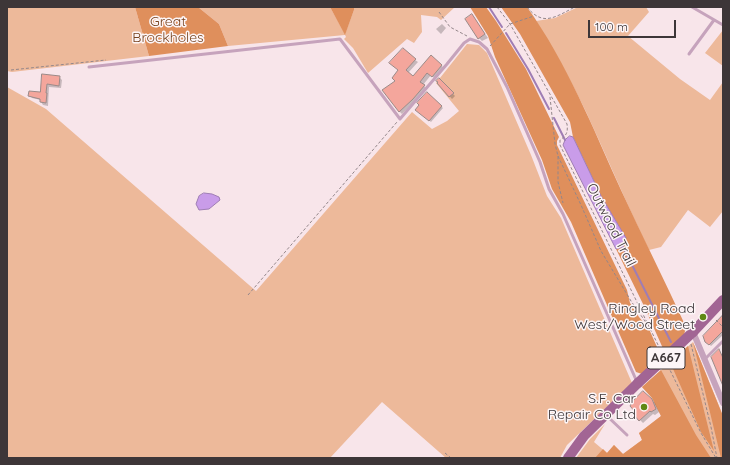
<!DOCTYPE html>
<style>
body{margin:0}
#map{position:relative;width:730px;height:465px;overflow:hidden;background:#f8e5ea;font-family:Quicksand,sans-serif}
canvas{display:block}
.frame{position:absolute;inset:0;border:8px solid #3d3638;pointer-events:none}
.scale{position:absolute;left:588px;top:20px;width:88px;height:18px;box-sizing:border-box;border:2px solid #3d3638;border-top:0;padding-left:5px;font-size:12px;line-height:14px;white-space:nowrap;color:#3d3638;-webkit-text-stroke:3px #fdf6f8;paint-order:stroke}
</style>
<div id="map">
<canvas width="730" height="465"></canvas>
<div class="frame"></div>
<div class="scale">100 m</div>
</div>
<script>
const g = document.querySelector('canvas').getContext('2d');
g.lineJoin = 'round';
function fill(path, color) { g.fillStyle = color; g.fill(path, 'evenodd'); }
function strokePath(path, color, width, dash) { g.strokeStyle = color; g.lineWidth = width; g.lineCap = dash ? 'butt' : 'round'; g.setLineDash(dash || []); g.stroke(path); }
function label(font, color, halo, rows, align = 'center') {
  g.font = font + ' Quicksand,sans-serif'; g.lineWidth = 3; g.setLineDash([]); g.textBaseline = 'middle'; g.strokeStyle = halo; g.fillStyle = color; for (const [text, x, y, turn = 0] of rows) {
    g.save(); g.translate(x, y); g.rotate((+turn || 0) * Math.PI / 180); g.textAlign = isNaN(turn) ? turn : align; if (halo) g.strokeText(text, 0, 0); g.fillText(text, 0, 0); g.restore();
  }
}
fill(new Path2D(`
 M 7,7 L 135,7 L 149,56 L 12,72 L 7,71 Z
 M 198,7 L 330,7 L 345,34 L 354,10 L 354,7 L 455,7 L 441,20 L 437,17 L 421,15 L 422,32 L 414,43 L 407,39 L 368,73 L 353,48 L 344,39 L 346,37 L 345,35 L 228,46 L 219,24 Z
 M 578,7 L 646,7 L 649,12 L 628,36 L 680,79 L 710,100 L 723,82 L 723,211 L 710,227 L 688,210 L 661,247 L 649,250 C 627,205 608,159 587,114 C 572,82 554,51 536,21 L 555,18 Z
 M 723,30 L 723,66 L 705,53 Z
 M 467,44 L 479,45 L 487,53 L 531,155 L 547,196 L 561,218 L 632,383 L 567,445 L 560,458 L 446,458 L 382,402 L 330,458 L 7,458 L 7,87 L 46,109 L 256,291 L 412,112 L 432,129 L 447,121 L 459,111 L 436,83 Z
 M 693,342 L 723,416 L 723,458 L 576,458 L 590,439 L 605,424 L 594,442 L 607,453 L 614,445 L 623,454 L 642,440 L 639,433 L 661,416 L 652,398 L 642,387 Z`), '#edb99a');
fill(new Path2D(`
 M 135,7 L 198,7 L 219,24 L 228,46 L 149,56 Z
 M 330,7 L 354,7 L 354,10 L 345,35 Z
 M 470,7 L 486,7 L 496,21 L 526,69 L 559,137 L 557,141 L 557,145 L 627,290 L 630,303 L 639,317 L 649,329 L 661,356 L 642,374 L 636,372 L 571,222 L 552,189 L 542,160 L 495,57 L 488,36 Z
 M 501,7 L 527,7 C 567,63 593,128 621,190 C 642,236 665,281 686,327 L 684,335 L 665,353 L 644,306 L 616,249 L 623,247 L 626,238 L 601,196 L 573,137 L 570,122 L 520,34 Z
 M 693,342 L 723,416 L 723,458 L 721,458 Z
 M 688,346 L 714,451 L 701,432 L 670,362 Z
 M 661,370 L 696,435 L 711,458 L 595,458 L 603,449 L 607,453 L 614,445 L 623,454 L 642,440 L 639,433 L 661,416 L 652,398 L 642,387 Z`), '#df8f5c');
const water = new Path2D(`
 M 570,136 L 573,137 L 601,196 L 626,238 L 623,247 L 616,249 L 563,145 L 565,140 Z
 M 204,193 L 212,194 L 219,197 L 220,200 L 209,209 L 199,210 L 196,204 L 199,196 Z`);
fill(water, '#c99ce9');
strokePath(water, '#9f7db4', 1);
fill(new Path2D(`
 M 475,19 L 488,38 L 482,41 L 479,38 Z
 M 442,24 L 446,28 L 441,34 L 436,29 Z
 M 431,56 L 444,68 L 435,79 L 431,75 L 423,85 L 427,89 L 402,114 L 399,111 L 397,81 L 393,78 L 415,60 L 418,62 L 408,73 L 413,77 Z
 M 43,76 L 59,77 L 62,80 L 61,88 L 49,87 L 48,106 L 43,105 L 41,102 L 41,100 L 32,98 L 30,95 L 41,94 Z
 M 439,79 L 455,96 L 452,99 L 438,83 Z
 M 427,94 L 443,108 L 431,122 L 417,110 Z
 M 723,316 L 723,335 L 711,346 L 706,341 Z
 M 651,399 L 655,403 L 659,412 L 655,415 L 653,414 L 643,423 L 635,415 Z`), '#0003');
strokePath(new Path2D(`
 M 489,7 L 502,27
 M 506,33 L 528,69 L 549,109
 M 554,118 L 565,140
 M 623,247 L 671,342`), '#9f7db4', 2);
const building = new Path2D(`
 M 472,14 L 485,34 L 478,39 L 465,19 Z
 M 403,48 L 416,59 L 406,70 L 413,76 L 431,55 L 442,65 L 432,77 L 427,73 L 420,82 L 425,85 L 413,99 L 399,112 L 382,90 L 395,81 L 392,78 L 398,70 L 389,63 Z
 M 42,74 L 60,76 L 59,86 L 47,84 L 46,93 L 47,93 L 46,103 L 40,102 L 40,99 L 28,96 L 29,91 L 40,92 Z
 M 439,78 L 454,93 L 449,97 L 437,83 L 438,82 L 436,81 Z
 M 427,92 L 442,106 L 429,121 L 415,110 L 419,105 L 417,103 Z
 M 723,315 L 723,331 L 709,345 L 705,342 L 703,336 Z
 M 719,349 L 723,358 L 723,386 L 711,357 Z
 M 643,391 L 652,399 L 656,409 L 651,412 L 650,411 L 639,421 L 634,415 L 636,413 L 630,406 L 633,401 Z`);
fill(building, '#f4a69c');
strokePath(building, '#9b8a88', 1);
strokePath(new Path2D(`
 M 497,7 L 510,24 L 567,124 C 568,132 567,135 560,140 L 560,145 L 661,351
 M 527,7 C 543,27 555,17 575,7
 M 439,12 L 450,27 L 467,36
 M 490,46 L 510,24 L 534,16
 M 11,70 L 106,60
 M 550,97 L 555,144 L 558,156 L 558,182 L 563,203
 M 558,156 L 581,205 L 601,251 L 631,301 L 647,324
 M 248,295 L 397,122
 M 716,320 L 723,327
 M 691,344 L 711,427 L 717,458
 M 668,366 L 701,433 L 716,458
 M 445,453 L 451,458`), '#93868a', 1, [3, 2]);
strokePath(new Path2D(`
 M 692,7 L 723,25
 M 689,54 L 714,20
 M 89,67 L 340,39 L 400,119 L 447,64 L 464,43 L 470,39 L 479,42 L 487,49 L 507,87 L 540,162 L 549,189 L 563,214 L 637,382
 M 705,359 L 723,341
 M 607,416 L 627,435`), '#c6a3bc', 3);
strokePath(new Path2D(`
 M 693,332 L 723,403`), '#c6a3bc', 6);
strokePath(new Path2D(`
 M 693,332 L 723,300
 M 568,458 L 584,436 L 638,383`), '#a26594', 10);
strokePath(new Path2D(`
 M 638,383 L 693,332`), '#a26594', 10);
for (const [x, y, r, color] of [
 [703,317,4,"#5e8814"],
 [644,407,4,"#5e8814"]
]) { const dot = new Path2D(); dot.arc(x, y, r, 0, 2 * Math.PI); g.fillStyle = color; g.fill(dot); strokePath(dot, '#fdf6f8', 1.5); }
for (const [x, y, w] of [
 [666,358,38]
]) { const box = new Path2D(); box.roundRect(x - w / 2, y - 11, w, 22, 3); g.fillStyle = '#fdf6f8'; g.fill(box); strokePath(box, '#3d3638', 1); }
label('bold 13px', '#3d3638', null, [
 ["A667",666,358]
]);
label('14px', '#77421d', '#fdf6f8', [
 ["Great",168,22],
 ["Brockholes",168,38]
]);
label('14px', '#3d3638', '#fdf6f8', [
 ["Outwood Trail",611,225,63]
]);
label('14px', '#3d3638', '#fdf6f8', [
 ["Ringley Road",695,309],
 ["West/Wood Street",695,325],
 ["S.F. Car",636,399],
 ["Repair Co Ltd",636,415]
], 'right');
</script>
